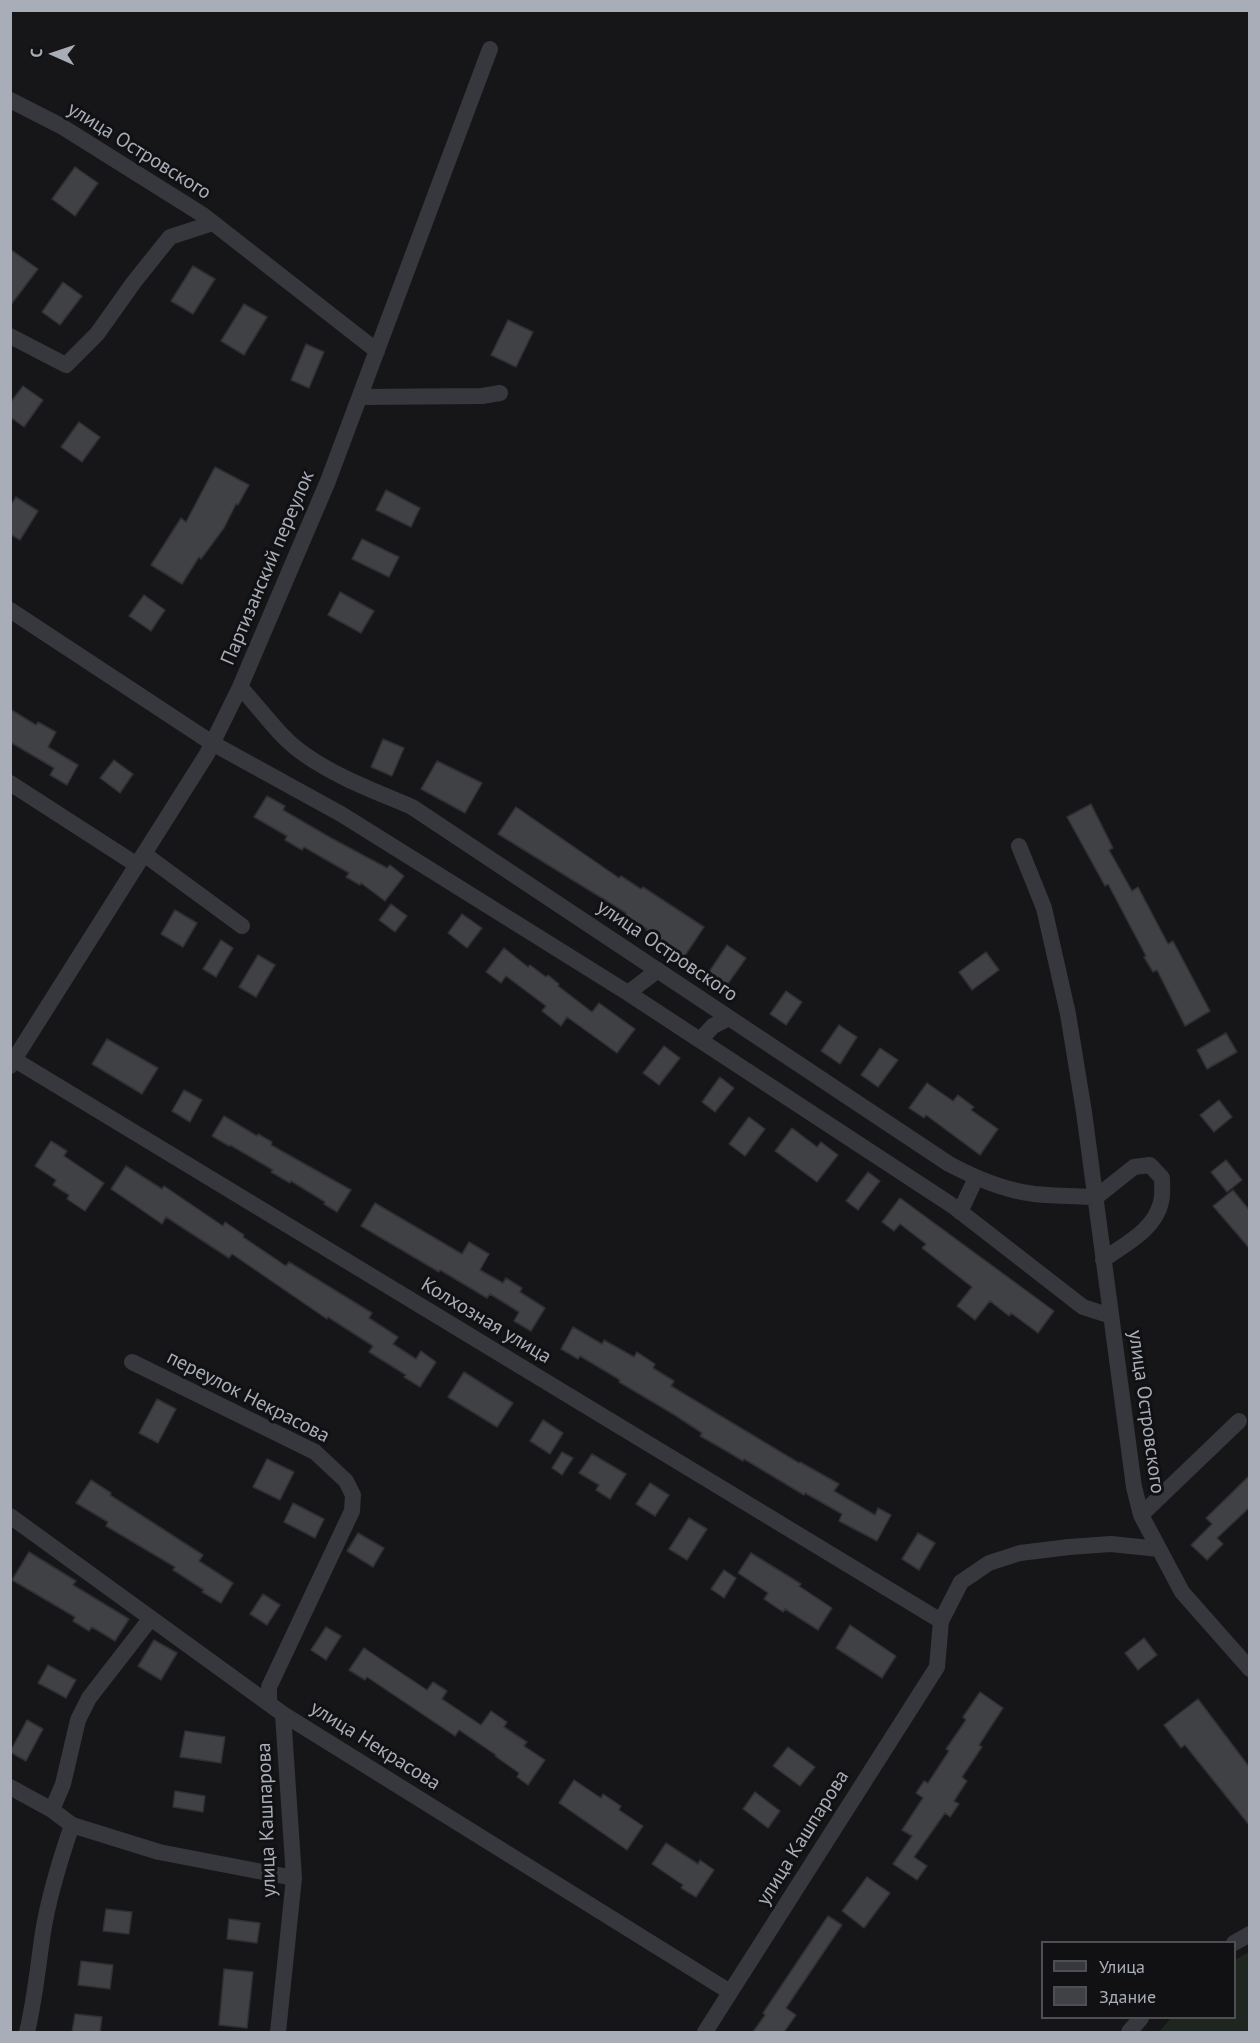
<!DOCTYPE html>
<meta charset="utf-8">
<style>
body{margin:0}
#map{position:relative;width:1260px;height:2043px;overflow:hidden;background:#161618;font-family:"PT Sans",sans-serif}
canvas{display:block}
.frame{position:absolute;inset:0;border:12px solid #a8adb8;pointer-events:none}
.legend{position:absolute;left:1041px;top:1941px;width:195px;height:78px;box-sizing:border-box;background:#111113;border:2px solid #4d4f55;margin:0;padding:8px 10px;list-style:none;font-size:18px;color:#a8adb8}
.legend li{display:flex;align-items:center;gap:12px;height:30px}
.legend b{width:30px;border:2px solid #4d4f55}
.north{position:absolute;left:24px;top:24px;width:60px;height:60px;-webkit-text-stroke:4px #111113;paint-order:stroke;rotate:273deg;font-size:16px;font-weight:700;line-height:24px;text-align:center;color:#a8adb8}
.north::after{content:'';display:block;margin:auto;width:21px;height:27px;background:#a8adb8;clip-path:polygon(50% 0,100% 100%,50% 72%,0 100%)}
</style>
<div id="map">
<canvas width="1260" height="2043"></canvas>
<div class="frame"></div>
<ul class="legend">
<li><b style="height:8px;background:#37383d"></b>Улица</li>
<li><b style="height:16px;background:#404145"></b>Здание</li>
</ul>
<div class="north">С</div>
</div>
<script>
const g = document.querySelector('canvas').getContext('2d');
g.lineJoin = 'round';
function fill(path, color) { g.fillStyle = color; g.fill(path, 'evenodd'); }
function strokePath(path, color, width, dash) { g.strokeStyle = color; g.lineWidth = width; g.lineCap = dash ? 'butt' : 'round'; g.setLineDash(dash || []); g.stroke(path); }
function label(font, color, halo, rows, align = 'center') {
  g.font = font + ' "PT Sans",sans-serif'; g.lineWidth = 6; g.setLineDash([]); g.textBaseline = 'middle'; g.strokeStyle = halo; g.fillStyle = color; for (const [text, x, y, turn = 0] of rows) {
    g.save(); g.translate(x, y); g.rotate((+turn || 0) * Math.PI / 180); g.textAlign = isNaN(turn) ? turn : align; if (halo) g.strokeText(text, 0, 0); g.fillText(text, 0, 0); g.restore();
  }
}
fill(new Path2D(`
 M 1249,1952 L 1249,2032 L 1159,2032 L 1171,2018 L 1234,2018 L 1235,1960 Z`), '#1e261f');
const building = new Path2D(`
 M 75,167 L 98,183 L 75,216 L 52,199 Z
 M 10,249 L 38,269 L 10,306 Z
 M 193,266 L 215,279 L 193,314 L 171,301 Z
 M 63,282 L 82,296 L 60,325 L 42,312 Z
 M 244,304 L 267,317 L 244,355 L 221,341 Z
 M 508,320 L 533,332 L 516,367 L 491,355 Z
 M 306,344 L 324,352 L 309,388 L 291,380 Z
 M 23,386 L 43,400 L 24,427 L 10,417 L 10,403 Z
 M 79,422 L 100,437 L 82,462 L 61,447 Z
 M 215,467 L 249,485 L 238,505 L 236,504 L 224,528 L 201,559 L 199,557 L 182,584 L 151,565 L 181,518 L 186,522 Z
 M 386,490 L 420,508 L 411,527 L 376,510 Z
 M 16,497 L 38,511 L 20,540 L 10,534 L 10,506 Z
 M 362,539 L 399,557 L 389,577 L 352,559 Z
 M 340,592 L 374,611 L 361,633 L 328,615 Z
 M 144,595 L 165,610 L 151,631 L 129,616 Z
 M 10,709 L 36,725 L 38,722 L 56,732 L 48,747 L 78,765 L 67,785 L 50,775 L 54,768 L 10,742 Z
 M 383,739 L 404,748 L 392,776 L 371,767 Z
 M 114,760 L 133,774 L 120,793 L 100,778 Z
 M 437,761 L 482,783 L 465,813 L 421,789 Z
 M 267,796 L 285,806 L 283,810 L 331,838 L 387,868 L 390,865 L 404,876 L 385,901 L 361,883 L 360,885 L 346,877 L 349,873 L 304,847 L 302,850 L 285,840 L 287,836 L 254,817 Z
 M 1091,804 L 1113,848 L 1109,850 L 1132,891 L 1138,887 L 1168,944 L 1173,941 L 1210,1011 L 1185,1026 L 1157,970 L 1153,972 L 1144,957 L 1146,956 L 1108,884 L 1105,886 L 1067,817 Z
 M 516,807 L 619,878 L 621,876 L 641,889 L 643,887 L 704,927 L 684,957 L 646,930 L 647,929 L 625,915 L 626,913 L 498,834 Z
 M 391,904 L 407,916 L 395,932 L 379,920 Z
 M 175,910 L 197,923 L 183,947 L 161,934 Z
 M 462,914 L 482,928 L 467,948 L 448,933 Z
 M 221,940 L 233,948 L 216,977 L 203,969 Z
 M 727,945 L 746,958 L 727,985 L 709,972 Z
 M 504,948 L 528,967 L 530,965 L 546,977 L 548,975 L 559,984 L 558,986 L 592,1012 L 599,1003 L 635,1029 L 617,1053 L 567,1017 L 561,1026 L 542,1011 L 546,1006 L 506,976 L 501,983 L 486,972 Z
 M 986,952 L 999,970 L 972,990 L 959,972 Z
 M 258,955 L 275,965 L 256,997 L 239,987 Z
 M 786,991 L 802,1002 L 786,1025 L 770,1014 Z
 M 839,1025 L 857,1037 L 840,1064 L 821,1051 Z
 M 1226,1033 L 1237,1052 L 1207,1069 L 1197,1050 Z
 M 107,1039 L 158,1068 L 142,1094 L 92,1064 Z
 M 664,1046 L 680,1058 L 659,1085 L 643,1073 Z
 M 880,1048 L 898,1060 L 878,1087 L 861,1075 Z
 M 720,1077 L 734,1088 L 715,1112 L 702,1102 Z
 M 927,1083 L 953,1101 L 958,1095 L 974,1107 L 971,1110 L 998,1129 L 980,1155 L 926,1115 L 924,1118 L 909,1108 Z
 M 184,1090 L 202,1100 L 190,1122 L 172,1111 Z
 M 1219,1100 L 1232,1117 L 1214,1132 L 1200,1115 Z
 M 224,1116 L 257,1136 L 258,1134 L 272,1142 L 271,1145 L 351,1190 L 337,1212 L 324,1204 L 325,1202 L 291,1181 L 290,1183 L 271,1172 L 273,1170 L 230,1145 L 229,1146 L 212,1136 Z
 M 749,1117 L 765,1129 L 745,1156 L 729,1144 Z
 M 792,1128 L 817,1147 L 821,1142 L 838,1155 L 817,1182 L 775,1151 Z
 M 51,1141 L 67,1151 L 64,1156 L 104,1183 L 85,1211 L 67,1199 L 69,1195 L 53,1185 L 56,1180 L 35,1166 Z
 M 1226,1160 L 1242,1180 L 1227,1192 L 1211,1172 Z
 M 126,1166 L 162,1189 L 164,1186 L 223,1226 L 225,1222 L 244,1235 L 243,1237 L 286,1266 L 289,1262 L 372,1313 L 369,1318 L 398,1337 L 393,1344 L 416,1359 L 421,1351 L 436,1362 L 420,1387 L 404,1377 L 406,1375 L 369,1352 L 373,1346 L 328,1317 L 327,1319 L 232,1254 L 229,1258 L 166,1217 L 162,1224 L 111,1189 Z
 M 868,1172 L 880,1181 L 858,1210 L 846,1201 Z
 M 1233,1190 L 1250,1211 L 1250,1249 L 1213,1206 Z
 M 900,1198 L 1054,1311 L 1038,1333 L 1011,1313 L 1009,1316 L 990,1301 L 975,1320 L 957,1306 L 972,1287 L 922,1248 L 926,1244 L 900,1224 L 894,1231 L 882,1222 Z
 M 375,1203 L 462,1254 L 469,1242 L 489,1254 L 480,1270 L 503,1283 L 506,1278 L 522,1288 L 520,1292 L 545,1308 L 531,1331 L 514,1321 L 519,1312 L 490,1294 L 487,1298 L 440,1270 L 439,1272 L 361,1226 Z
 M 573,1327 L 602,1344 L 604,1340 L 634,1357 L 637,1352 L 655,1364 L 653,1368 L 674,1381 L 671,1386 L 799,1463 L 800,1462 L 839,1484 L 834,1491 L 875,1515 L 878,1508 L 891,1515 L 877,1541 L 839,1521 L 842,1514 L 805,1493 L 804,1495 L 744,1459 L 743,1461 L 723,1449 L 700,1436 L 702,1433 L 673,1414 L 619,1382 L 620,1380 L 580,1356 L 578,1359 L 561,1349 Z
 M 464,1372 L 513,1403 L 497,1427 L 448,1397 Z
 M 157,1399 L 176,1409 L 158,1443 L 139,1433 Z
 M 543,1420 L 563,1433 L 550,1454 L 530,1441 Z
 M 562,1452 L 573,1458 L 562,1475 L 552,1468 Z
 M 592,1454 L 626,1474 L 610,1499 L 596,1490 L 599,1485 L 579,1473 Z
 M 267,1459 L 294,1472 L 280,1500 L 253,1487 Z
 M 1250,1475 L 1250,1507 L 1217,1538 L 1223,1544 L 1207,1560 L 1191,1545 L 1212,1524 L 1206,1518 Z
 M 91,1480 L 111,1493 L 110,1495 L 203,1555 L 199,1561 L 233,1583 L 221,1603 L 202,1592 L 204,1590 L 173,1570 L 175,1567 L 106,1526 L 108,1522 L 76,1503 Z
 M 650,1483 L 669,1495 L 655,1516 L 636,1504 Z
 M 293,1503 L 324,1519 L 315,1538 L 284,1522 Z
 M 689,1518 L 707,1529 L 687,1560 L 669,1549 Z
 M 358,1533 L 384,1548 L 373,1567 L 347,1551 Z
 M 918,1533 L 935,1543 L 919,1570 L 902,1559 Z
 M 29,1552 L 76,1581 L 73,1585 L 129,1619 L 115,1641 L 92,1627 L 89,1631 L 73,1621 L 75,1617 L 12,1580 Z
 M 751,1553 L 801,1584 L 799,1586 L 832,1608 L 818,1630 L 785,1609 L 783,1612 L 764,1599 L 768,1593 L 738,1573 Z
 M 724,1570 L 736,1578 L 724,1598 L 711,1589 Z
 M 263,1594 L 280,1605 L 267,1625 L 250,1614 Z
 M 850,1625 L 896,1656 L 882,1678 L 836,1648 Z
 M 326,1627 L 341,1636 L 326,1660 L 311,1650 Z
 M 1144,1638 L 1157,1655 L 1138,1670 L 1125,1653 Z
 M 154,1640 L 177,1653 L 161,1680 L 138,1666 Z
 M 364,1648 L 427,1690 L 433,1682 L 447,1691 L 442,1699 L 481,1725 L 491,1711 L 507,1722 L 504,1727 L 527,1742 L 524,1746 L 545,1760 L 528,1785 L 517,1777 L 519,1773 L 495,1756 L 496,1755 L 459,1730 L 455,1736 L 367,1677 L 365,1680 L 349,1670 Z
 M 48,1665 L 76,1680 L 66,1698 L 38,1683 Z
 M 980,1692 L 1003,1708 L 979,1745 L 982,1747 L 962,1777 L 967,1781 L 954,1801 L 959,1804 L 950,1817 L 945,1813 L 914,1857 L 927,1866 L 917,1880 L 893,1864 L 912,1836 L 902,1830 L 923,1798 L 916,1793 L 924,1781 L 928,1783 L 949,1751 L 946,1749 L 966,1720 L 963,1717 Z
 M 1198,1699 L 1250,1768 L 1250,1826 L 1185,1745 L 1181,1748 L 1164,1725 Z
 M 27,1720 L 43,1729 L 26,1761 L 10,1752 Z
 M 185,1731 L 225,1737 L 221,1763 L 180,1757 Z
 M 788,1747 L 815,1767 L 800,1786 L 773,1766 Z
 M 574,1780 L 601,1798 L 603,1794 L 621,1806 L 619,1810 L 643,1826 L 627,1850 L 559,1803 Z
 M 175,1791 L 205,1796 L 203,1812 L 173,1807 Z
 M 755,1792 L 780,1811 L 768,1828 L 743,1809 Z
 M 666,1843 L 698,1864 L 700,1860 L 714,1870 L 696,1897 L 681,1888 L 683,1885 L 652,1864 Z
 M 867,1877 L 890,1893 L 864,1928 L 842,1911 Z
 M 106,1909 L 132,1912 L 129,1934 L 103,1931 Z
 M 828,1916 L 842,1925 L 786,2008 L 796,2015 L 784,2032 L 753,2032 L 765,2015 L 763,2013 Z
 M 229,1919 L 260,1923 L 257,1943 L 227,1939 Z
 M 81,1961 L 113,1965 L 110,1989 L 78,1985 Z
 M 224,1969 L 253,1972 L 247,2028 L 219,2025 Z
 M 75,2014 L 102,2017 L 100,2032 L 72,2032 Z`);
fill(building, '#404145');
strokePath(building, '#303034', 1.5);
strokePath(new Path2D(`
 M 10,100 L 61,126 L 203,215 L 377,351
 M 10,336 L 66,365 L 97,334 L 134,282 L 170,237 L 213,223
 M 360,397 L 482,396 L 500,393
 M 10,610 L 212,743 L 341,814 L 628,993 L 953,1206 L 1083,1307 L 1111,1316
 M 240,687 C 261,709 278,736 304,754 C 336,777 375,791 412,807 L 949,1164 C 976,1178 1003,1190 1034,1194 C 1054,1196 1075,1196 1095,1197
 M 10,783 L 137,865
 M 1019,846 L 1044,908 L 1068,1014 L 1084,1112 L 1134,1487 L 1141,1515 L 1182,1592 L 1250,1669
 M 144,854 L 242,926
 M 628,993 L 658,970
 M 700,1040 L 713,1026 L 729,1018
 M 10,1057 L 941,1621
 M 10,1066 L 207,754 L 240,687 L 328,481 L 490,49
 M 1095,1198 L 1134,1167 L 1150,1165 L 1162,1178 C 1162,1186 1163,1195 1161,1202 C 1155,1230 1125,1244 1103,1260
 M 960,1212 L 976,1178
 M 132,1362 L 315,1452 L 346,1481 L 353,1495 L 352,1511 L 269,1687 L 269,1704
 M 1141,1515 L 1239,1421
 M 10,1516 L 283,1714 L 730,1992
 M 10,1787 L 52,1810 L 63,1784 L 78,1720 L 89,1698 L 151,1618
 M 52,1810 L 72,1825 L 159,1852 L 294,1878
 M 1234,1943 L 1250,1934
 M 27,2032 C 35,1999 38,1966 43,1932 C 49,1895 60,1860 72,1825
 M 278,2032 L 294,1878 L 283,1714
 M 705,2032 L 937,1667 L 941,1621 L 961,1582 L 989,1563 L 1020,1553 L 1069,1547 L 1111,1544 L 1159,1549
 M 1129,2032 L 1141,2018`), '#37383d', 16);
label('20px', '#a8adb8', '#111113', [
 ["улица Островского",139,151,32],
 ["Партизанский переулок",268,568,-67],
 ["улица Островского",667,951,34],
 ["Колхозная улица",486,1321,31],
 ["переулок Некрасова",248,1397,27],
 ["улица Островского",1146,1412,82],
 ["улица Некрасова",375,1746,32],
 ["улица Кашпарова",267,1820,-92],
 ["улица Кашпарова",803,1838,-58]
]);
</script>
